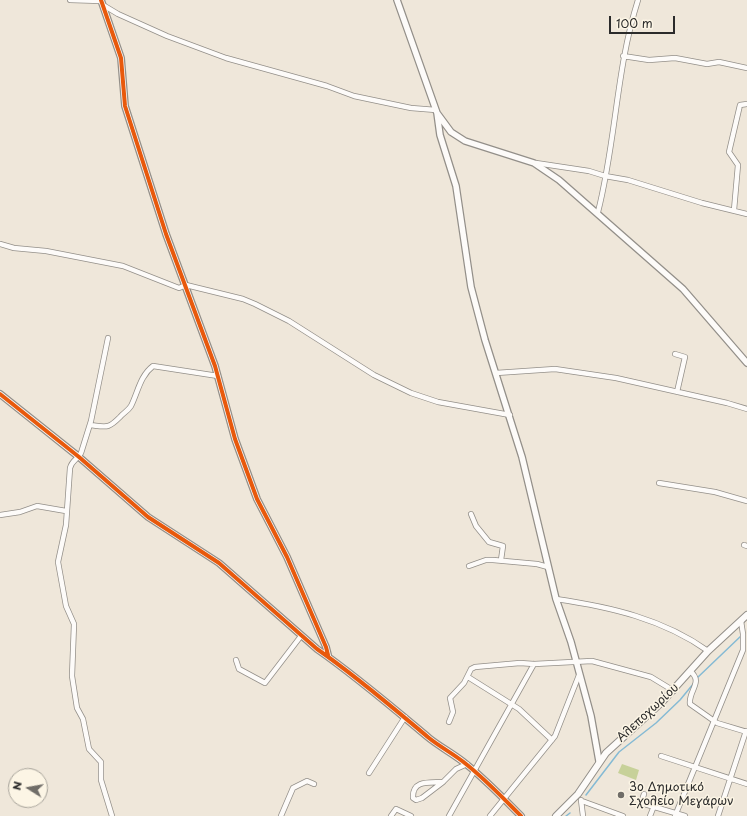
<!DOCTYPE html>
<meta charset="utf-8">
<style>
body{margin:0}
#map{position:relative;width:747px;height:816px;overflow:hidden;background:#efe7da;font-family:"Playpen Sans",sans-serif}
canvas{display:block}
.north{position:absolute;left:8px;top:768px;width:40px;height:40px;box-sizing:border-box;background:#fcf5e5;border:1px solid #a8a49b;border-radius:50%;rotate:281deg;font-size:11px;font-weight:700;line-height:16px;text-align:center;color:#2b2b2b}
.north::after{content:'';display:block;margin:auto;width:14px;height:18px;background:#706d68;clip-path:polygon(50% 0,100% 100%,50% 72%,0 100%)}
.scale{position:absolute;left:609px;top:16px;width:66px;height:18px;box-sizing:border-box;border:2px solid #2b2b2b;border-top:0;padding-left:5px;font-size:12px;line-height:14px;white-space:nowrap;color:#2b2b2b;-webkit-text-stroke:3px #fcf5e5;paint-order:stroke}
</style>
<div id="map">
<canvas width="747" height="816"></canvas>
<div class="north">N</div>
<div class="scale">100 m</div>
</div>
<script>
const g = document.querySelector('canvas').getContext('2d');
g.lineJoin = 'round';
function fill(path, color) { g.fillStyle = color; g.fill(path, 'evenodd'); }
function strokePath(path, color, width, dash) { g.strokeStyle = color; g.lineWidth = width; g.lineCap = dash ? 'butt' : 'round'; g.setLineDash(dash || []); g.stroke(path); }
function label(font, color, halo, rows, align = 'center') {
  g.font = font + ' "Playpen Sans",sans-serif'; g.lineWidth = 3; g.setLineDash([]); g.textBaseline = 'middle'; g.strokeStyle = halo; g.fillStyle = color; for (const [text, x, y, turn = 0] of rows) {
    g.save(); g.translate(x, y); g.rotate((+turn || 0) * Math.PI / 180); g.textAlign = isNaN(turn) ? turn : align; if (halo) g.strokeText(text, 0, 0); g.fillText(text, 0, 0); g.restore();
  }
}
fill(new Path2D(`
 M 622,764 L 639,770 L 636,780 L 618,773 Z`), '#c7d199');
strokePath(new Path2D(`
 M 697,678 L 742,635
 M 586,795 L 619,752 L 656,723 L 680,700 L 694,683
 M 566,816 L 570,813`), '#85bad4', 1.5);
const minor = new Path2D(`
 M 70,0 L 101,1
 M 103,5 L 118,14 L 167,36 L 226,58 L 327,86 L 354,96 L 411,108 L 436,110
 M 623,56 L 649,60 L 675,58 L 707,64 L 719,62 L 747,68
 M 536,163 L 589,171 L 605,176 L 628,180 L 702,203 L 747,214
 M 734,210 L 738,165 L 729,152 L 740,105 L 747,104
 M 598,212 C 616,142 616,69 638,0
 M 0,244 L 14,248 L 46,251 L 123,266 L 179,288 L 186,285 L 243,299 L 255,304 L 289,321 L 374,375 L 411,393 L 438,402 L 510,415
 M 108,338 L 91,421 L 81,453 C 78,459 72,460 70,468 L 66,525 L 58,562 L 66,606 L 74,624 L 72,676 L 77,708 L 83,719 L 89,749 L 101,762 L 101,780 L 112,816
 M 675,354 L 685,357 L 677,392
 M 496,373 L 555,369 L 616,378 L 727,403 L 747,409
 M 90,425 C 107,427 108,429 120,417 C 123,413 128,411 131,406 C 138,392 140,376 153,366 L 218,376
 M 659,483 L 715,492 L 747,501
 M 471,514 L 476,526 L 489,542 L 503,546 L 501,560
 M 0,515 L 20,512 L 37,506 L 66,511
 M 744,545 L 747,546
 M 469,566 L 486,560 L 493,560 L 537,564 L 548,567
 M 556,599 C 611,607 663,619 708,651
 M 236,660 L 239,669 L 265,683 L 301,636
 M 690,671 C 704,682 688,691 690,704 L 717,723 L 747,732
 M 468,677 L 519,709 L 552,740
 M 449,722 L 453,712 L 450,698 L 464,683 L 471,669 L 475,667 L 520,663 L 534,664 L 592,661 L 651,677 L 674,691
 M 661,756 L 747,784
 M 369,773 L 405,717
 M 443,782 L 422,798 L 416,800 L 413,798 C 412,779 431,783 443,782 L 456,769 L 467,764
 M 644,794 L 641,803 L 685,816
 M 581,800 L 583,816
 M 582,801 L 623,816
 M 281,816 L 293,788 L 307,781 L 314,784
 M 391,816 L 396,809 L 411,816
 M 449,816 L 534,664
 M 490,816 L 555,736 L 579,675
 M 650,816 L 654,806
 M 675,816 L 743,650 L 743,634 L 741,621
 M 718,816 L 746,731`);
const tertiary = new Path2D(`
 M 101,0 L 121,58 L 125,106 L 166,234 L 215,366 L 235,439 L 257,499 L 287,557 L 326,647 L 328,655
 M 397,0 L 437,113 L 451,132 L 465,141 L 534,163 L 559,180 L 683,289 L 747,363
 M 437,113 L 440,135 L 456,186 L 471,287 L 485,340 L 522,457 L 556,599 L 571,642 L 591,716 L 599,761
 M 0,394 L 79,457 L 148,517 L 219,563 L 317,649 C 356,676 392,707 429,738 C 440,747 454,754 466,764 C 486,780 503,798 521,816`);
const secondary = new Path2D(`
 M 556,816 L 578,794 L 606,753 L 662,702 L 708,651 L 747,615`);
strokePath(minor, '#938f89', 6);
strokePath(tertiary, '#938f89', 8);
strokePath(secondary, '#938f89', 8);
strokePath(minor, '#fdfbf9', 4.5);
strokePath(tertiary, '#fdfbf9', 5.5);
strokePath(secondary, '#fdfbf9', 6);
strokePath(new Path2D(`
 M 101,0 L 121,58 L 125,106 L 166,234 L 215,366 L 235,439 L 257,499 L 287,557 L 326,647 L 328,655
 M 0,394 L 79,457 L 148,517 L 219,563 L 317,649 C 356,676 392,707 429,738 C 440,747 454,754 466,764 C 486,780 503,798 521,816`), '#e8590c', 4);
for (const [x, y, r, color] of [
 [621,795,4,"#706d68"]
]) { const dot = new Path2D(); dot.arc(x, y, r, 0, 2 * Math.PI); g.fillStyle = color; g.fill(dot); strokePath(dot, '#fcf5e5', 1.5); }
label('12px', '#2b2b2b', '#fcf5e5', [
 ["Αλεποχωρίου",648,713,-43]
]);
label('12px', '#2b2b2b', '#fcf5e5', [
 ["3ο Δημοτικό",629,788],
 ["Σχολείο Μεγάρων",629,802]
], 'left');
</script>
